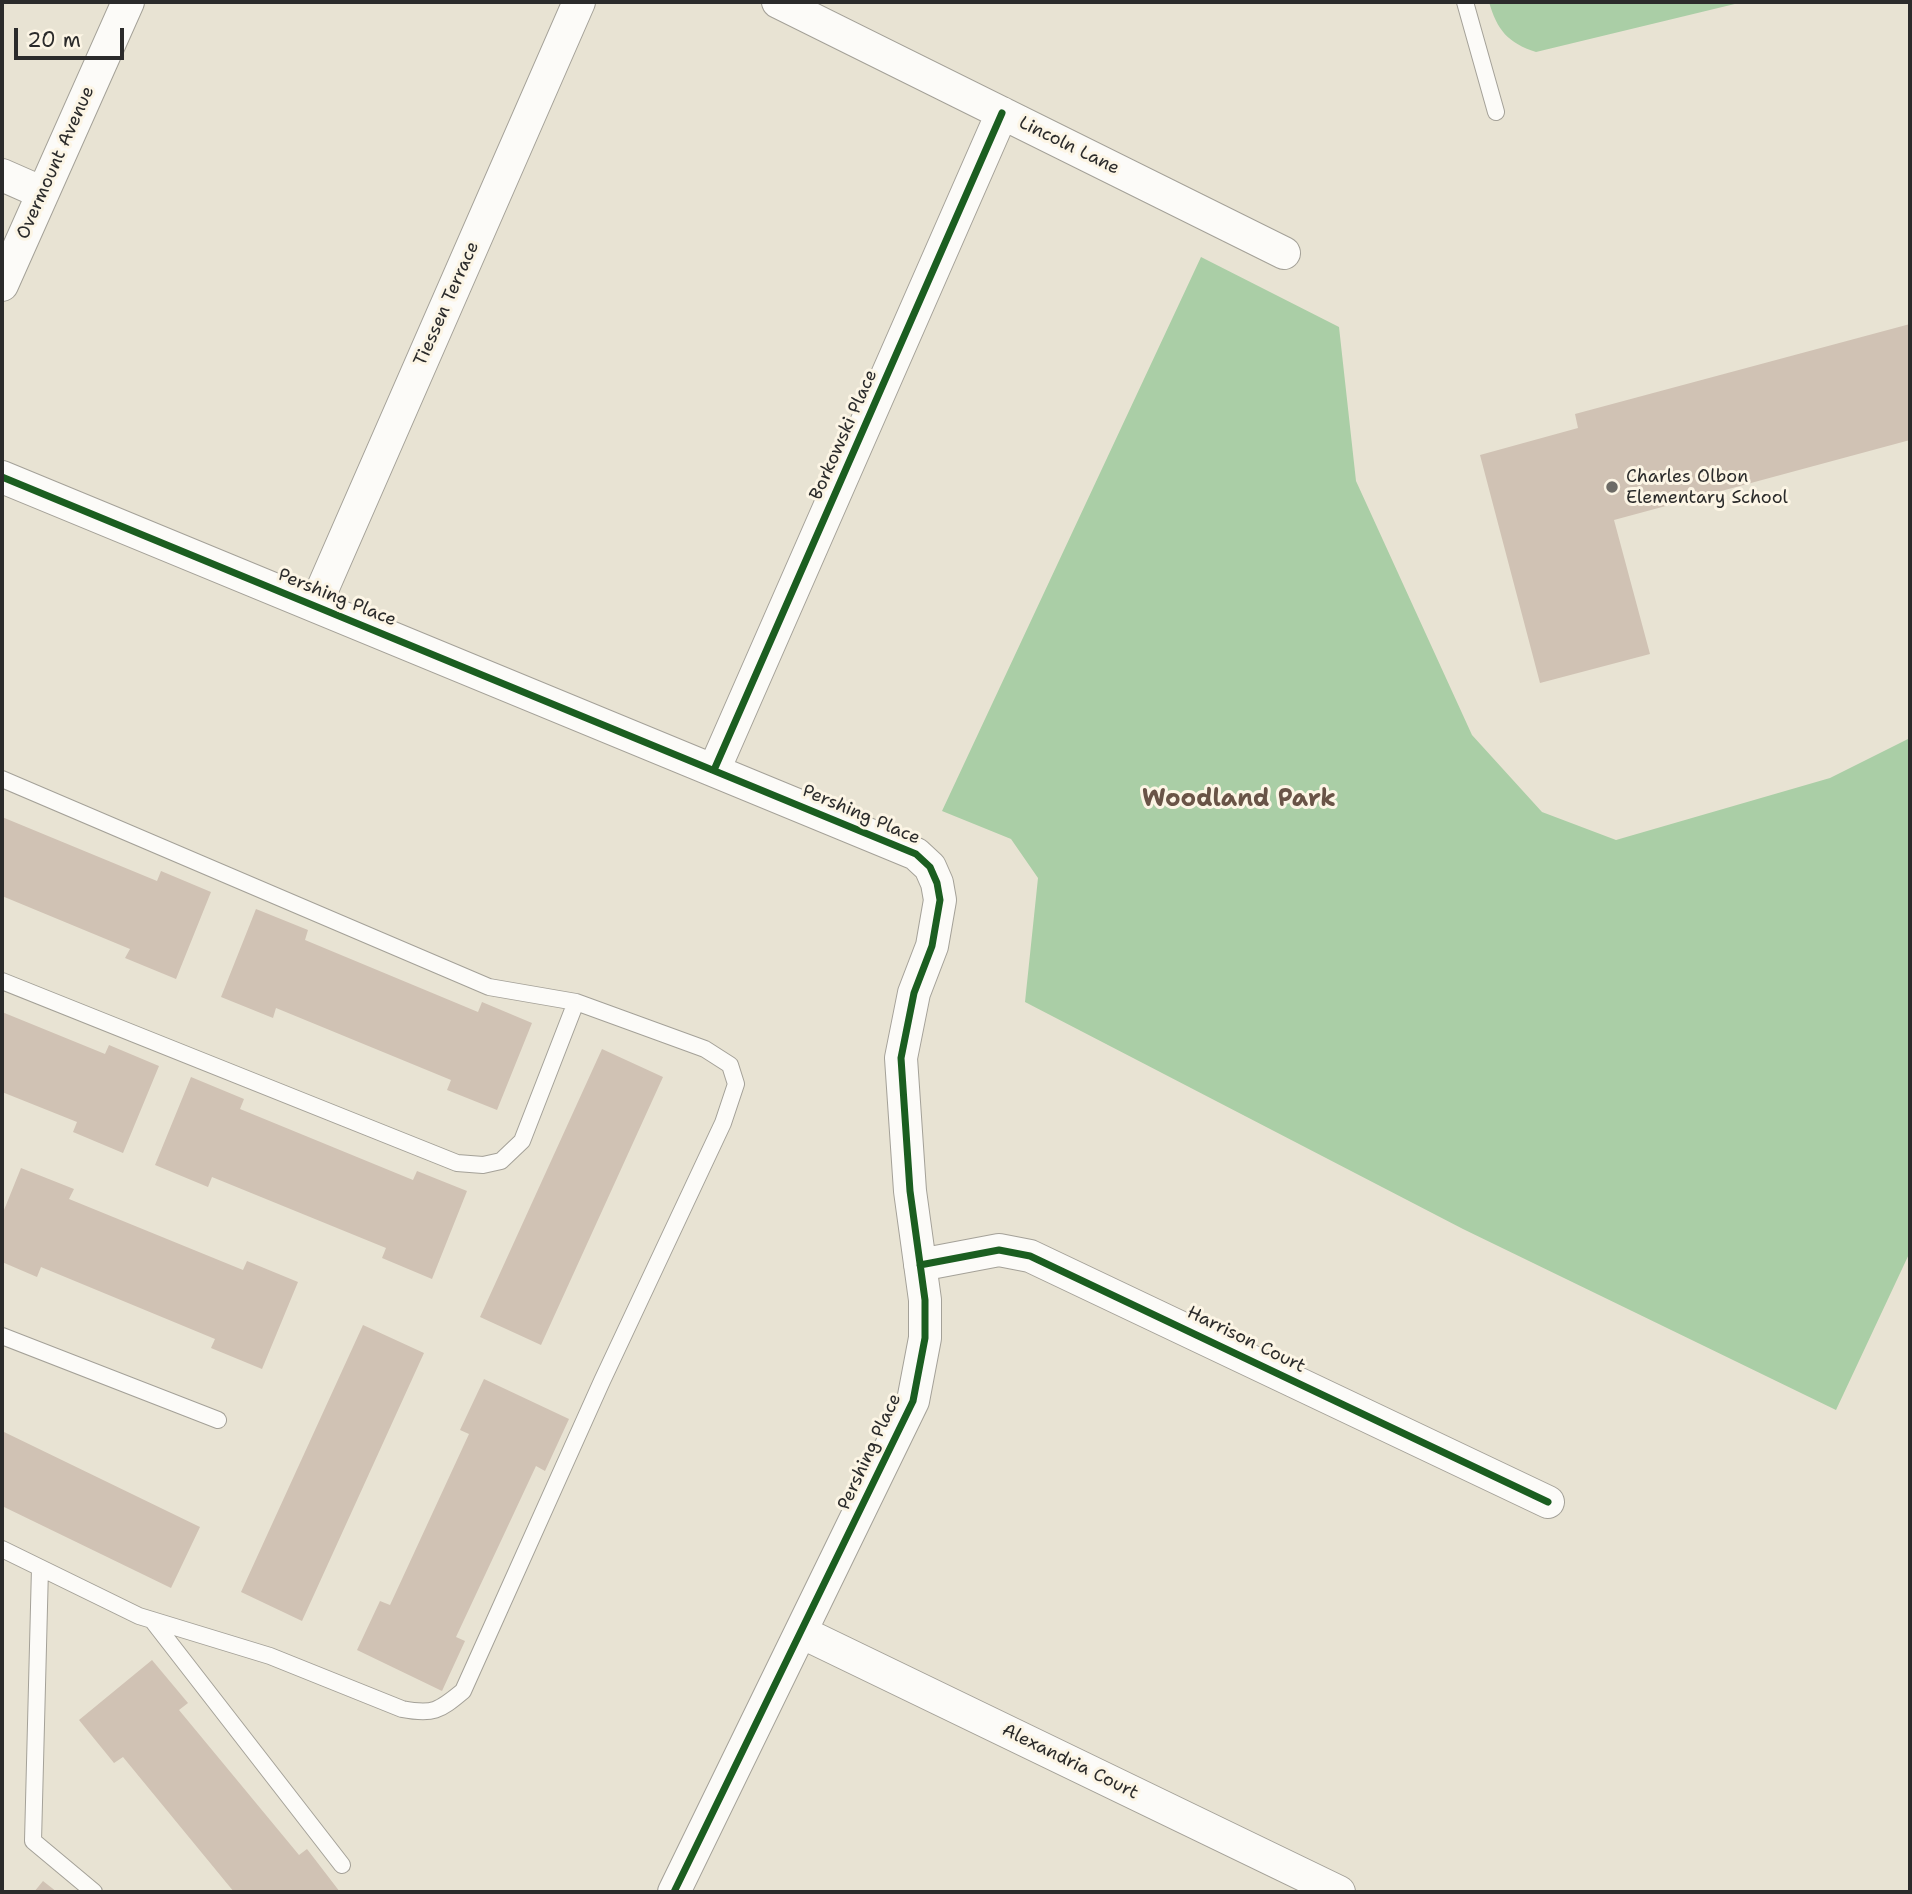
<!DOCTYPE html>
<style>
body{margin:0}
#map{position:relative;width:1912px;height:1894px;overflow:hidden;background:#e8e3d3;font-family:"Shantell Sans",sans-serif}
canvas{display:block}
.frame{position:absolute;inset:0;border:4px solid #2b2b2b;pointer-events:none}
.scale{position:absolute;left:14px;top:28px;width:110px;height:32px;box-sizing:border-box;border:4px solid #2b2b2b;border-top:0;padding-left:9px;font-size:21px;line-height:24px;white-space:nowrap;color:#2b2b2b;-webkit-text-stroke:5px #fcf5e5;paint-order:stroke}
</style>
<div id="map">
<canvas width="1912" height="1894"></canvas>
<div class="frame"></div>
<div class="scale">20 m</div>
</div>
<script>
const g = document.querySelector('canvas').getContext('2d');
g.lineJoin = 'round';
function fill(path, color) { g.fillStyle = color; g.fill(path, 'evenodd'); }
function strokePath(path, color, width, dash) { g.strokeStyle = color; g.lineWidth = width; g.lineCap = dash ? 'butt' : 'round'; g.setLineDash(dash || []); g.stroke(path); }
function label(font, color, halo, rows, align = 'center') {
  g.font = font + ' "Shantell Sans",sans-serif'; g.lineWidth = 6; g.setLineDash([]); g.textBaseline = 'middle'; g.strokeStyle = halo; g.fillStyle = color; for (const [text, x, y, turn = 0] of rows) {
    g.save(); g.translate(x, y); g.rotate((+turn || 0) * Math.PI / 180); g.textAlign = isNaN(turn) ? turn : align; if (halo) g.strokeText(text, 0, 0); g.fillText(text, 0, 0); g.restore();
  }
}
fill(new Path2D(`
 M 1489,2 L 1743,2 L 1536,52 C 1508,43 1497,30 1489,2 Z
 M 1201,257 L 1339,327 L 1356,481 L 1472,735 L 1542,812 L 1616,840 L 1830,778 L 1910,738 L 1910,1252 L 1836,1410 L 1463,1229 L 1025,1002 L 1038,878 L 1011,839 L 942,811 Z`), '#aacea6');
fill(new Path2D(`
 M 1910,324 L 1910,440 L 1614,520 L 1650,654 L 1540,683 L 1480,455 L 1578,428 L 1575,414 Z
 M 2,817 L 157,881 L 161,871 L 211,892 L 176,979 L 125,958 L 130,949 L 2,896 Z
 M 256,909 L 308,930 L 305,940 L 478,1012 L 482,1002 L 532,1023 L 497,1110 L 447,1090 L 451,1080 L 276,1008 L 273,1018 L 221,997 Z
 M 2,1012 L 105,1054 L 109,1045 L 159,1066 L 123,1153 L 73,1132 L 77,1122 L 2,1092 Z
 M 602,1049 L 663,1077 L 541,1345 L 480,1317 Z
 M 191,1077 L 244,1099 L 240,1109 L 413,1180 L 417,1171 L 467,1191 L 432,1279 L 382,1258 L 386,1248 L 212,1177 L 208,1187 L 155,1165 Z
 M 21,1168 L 74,1189 L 69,1199 L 243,1270 L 247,1261 L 298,1282 L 262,1369 L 211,1348 L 215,1339 L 41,1267 L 37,1277 L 2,1262 L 2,1215 Z
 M 363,1325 L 424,1353 L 302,1621 L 241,1592 Z
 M 484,1379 L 569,1419 L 545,1471 L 536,1466 L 456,1637 L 465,1641 L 442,1691 L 357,1650 L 380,1601 L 390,1605 L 469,1434 L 460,1430 Z
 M 2,1431 L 200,1527 L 171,1588 L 2,1506 Z
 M 152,1660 L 188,1703 L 179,1710 L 299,1855 L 307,1849 L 340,1892 L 234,1892 L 123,1757 L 114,1763 L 79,1720 Z
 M 43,1881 L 57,1892 L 34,1892 Z`), '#d0c2b4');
const service = new Path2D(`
 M 1465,2 L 1496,112
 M 2,779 L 489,987 L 576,1002 L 705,1049 L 730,1065 L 736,1084 L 723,1123 L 602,1381 L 463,1691 C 439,1711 433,1715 402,1709 L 270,1656 L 139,1616 L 2,1549
 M 2,981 L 457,1163 L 483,1165 L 501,1161 L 522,1141 L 576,1002
 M 2,1336 L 218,1420
 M 40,1568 L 33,1841 L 94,1892
 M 152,1620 L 342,1865`);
const minor = new Path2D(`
 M 778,2 L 1284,253
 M 2,175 L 43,193
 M 2,285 L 128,2
 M 2,477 L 916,854 L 930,867 L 937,883 L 940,900 L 932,946 L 914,993 L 901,1058 L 910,1191 L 925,1300 L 925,1338 L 913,1401 L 674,1892
 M 315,606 L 579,2
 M 714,770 L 1002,113
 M 920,1265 L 999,1250 L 1030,1256 L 1548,1502
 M 801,1632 L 1339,1892`);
strokePath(service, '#a4a198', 18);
strokePath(minor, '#a4a198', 34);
strokePath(service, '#fcfbf8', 16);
strokePath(minor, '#fcfbf8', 32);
strokePath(new Path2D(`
 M 2,477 L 916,854 L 930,867 L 937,883 L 940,900 L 932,946 L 914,993 L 901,1058 L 910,1191 L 925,1300 L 925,1338 L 913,1401 L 674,1892
 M 714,770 L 1002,113
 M 920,1265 L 999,1250 L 1030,1256 L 1548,1502`), '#1b5e20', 7);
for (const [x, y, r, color] of [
 [1612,487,7,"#6d6b66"]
]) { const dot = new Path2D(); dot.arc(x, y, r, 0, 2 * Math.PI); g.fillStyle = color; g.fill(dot); strokePath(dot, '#fcf5e5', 2.5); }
label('18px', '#2b2b2b', '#fcf5e5', [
 ["Lincoln Lane",1069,146,26],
 ["Overmount Avenue",56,163,-66],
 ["Tiessen Terrace",447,304,-66],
 ["Borkowski Place",844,435,-66],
 ["Pershing Place",337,598,22],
 ["Pershing Place",861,815,23],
 ["Harrison Court",1246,1340,26],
 ["Pershing Place",870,1452,-65],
 ["Alexandria Court",1070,1762,26]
]);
label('18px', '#2b2b2b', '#fcf5e5', [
 ["Charles Olbon",1626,477],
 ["Elementary School",1626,498]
], 'left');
label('bold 24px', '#695447', '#fcf5e5', [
 ["Woodland Park",1239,800]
]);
</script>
